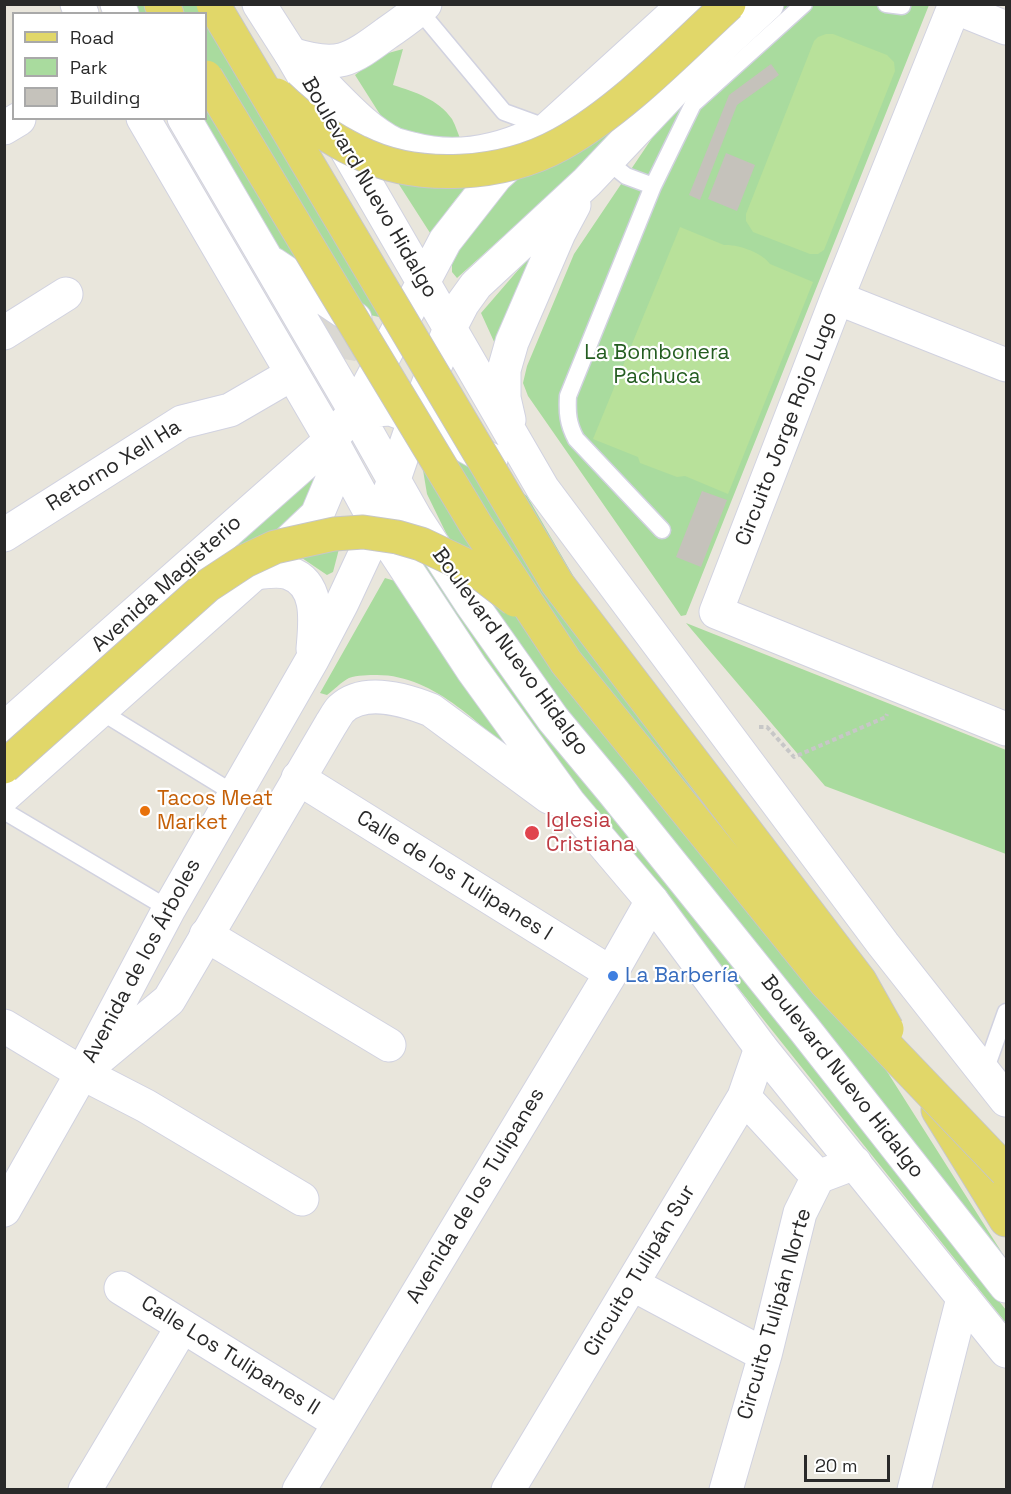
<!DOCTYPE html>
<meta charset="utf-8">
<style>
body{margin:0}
#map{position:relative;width:1011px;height:1494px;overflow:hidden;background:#e9e6dc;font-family:"Space Grotesk",sans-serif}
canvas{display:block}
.frame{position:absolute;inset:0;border:6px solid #292929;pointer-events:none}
.legend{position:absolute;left:12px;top:12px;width:195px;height:108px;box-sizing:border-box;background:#fff;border:2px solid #a9a9a9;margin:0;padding:8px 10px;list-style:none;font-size:18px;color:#292929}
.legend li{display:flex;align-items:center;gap:12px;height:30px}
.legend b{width:30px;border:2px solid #a9a9a9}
.scale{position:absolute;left:804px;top:1455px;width:86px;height:27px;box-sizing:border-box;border:3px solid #292929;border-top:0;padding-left:8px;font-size:18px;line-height:21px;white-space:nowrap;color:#292929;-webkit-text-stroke:4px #fff;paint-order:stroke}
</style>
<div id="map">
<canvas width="1011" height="1494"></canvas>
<div class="frame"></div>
<ul class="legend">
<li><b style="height:8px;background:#e1d769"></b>Road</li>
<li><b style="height:16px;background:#a9db9e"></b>Park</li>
<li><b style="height:16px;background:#c5c2bb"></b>Building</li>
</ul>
<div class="scale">20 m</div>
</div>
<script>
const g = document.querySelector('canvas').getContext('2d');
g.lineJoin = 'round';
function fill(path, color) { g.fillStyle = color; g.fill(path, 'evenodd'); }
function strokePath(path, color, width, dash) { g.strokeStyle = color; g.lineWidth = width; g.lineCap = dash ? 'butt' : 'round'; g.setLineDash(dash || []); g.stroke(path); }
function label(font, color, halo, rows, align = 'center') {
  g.font = font + ' "Space Grotesk",sans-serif'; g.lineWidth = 4.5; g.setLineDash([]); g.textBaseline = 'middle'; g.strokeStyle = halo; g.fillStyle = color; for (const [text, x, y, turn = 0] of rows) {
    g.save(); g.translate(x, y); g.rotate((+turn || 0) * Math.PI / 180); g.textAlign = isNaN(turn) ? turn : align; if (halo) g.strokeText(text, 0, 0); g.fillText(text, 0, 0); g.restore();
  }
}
fill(new Path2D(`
 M 134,5 L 227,5 L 388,319 L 370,315 L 286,259 L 275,244 L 201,119 L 206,118 L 206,14 L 139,13 Z
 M 785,5 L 929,5 L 686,615 L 681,616 L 528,396 L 523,383 L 527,366 L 574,254 L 675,104 Z
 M 403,49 L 393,85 C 415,92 438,99 452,119 C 456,126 458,135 462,142 L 404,134 L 381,116 L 355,75 L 381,55 Z
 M 613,98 L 633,120 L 457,278 L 452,272 L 452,263 L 465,240 L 505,188 Z
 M 484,167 C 463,189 446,209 432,236 L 391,172 Z
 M 532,254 L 504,320 L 496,346 L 481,313 Z
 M 449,456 L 512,485 L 527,496 L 582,591 L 1006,1259 L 1006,1264 L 567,713 L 496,612 L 446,533 L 427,494 L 423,470 L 429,458 Z
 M 322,469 L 295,525 L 147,617 Z
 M 345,526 L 333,572 L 327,575 L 299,556 Z
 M 416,546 L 791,1036 L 1006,1310 L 1006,1323 L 536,735 L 420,567 Z
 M 385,578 L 395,581 L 525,764 C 483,729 436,675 377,675 C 369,675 357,675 349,678 C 341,682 334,690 327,695 L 320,693 Z
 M 686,623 L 1006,750 L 1006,854 L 825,786 Z`), '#a9db9e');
fill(new Path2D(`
 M 826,34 L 833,34 L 887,55 L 894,62 L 895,71 L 824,250 L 818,254 L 810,254 L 753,232 L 746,221 L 746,214 L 814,41 L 818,37 Z
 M 680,227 L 724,245 C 738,244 763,253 770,264 L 813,282 L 728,494 L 685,476 L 677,477 L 640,463 L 638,457 L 593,439 Z`), '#b8e19a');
fill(new Path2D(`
 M 311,307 L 372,346 L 355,361 L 344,359 Z`), '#dad8d2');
fill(new Path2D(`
 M 771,64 L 779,75 L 737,105 L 700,200 L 689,195 L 729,95 Z
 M 726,153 L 755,165 L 737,211 L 708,199 Z
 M 702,491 L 727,500 L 701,567 L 676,557 Z`), '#c5c2bb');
const service = new Path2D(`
 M 886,4 L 902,6
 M 419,10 L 504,112 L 548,128
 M 606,160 L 626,176 L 653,186
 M 662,530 L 576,439 C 568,424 567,413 568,396 L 653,186 L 693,104 L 804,4
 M 100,711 L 235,794
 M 4,811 L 169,909
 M 985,1071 L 1006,1012`);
const minor = new Path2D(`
 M 1006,28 L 954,7 L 837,298 L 716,612 L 1006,729
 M 291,54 C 338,69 349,61 387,33 C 400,24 413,15 425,4
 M 4,128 L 19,119
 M 837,298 L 1006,365
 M 4,333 L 66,294
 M 4,535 L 182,422 L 230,410 L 292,374
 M 298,778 L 611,973
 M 4,796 L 255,573
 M 206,935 L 389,1045
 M 4,1026 L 82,1073 L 146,1106 L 302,1199
 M 744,1097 L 818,1177
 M 632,1284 L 765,1355
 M 121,1288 L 339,1423
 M 85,1490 L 182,1327
 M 299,1490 L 611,973 L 652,901
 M 508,1490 L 744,1097 L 761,1048
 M 726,1490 L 765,1355 L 800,1213 L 818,1177 L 855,1163
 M 914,1490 L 963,1298`);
const secondary = new Path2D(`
 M 77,4 L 82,14
 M 117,4 L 122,14
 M 259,4 L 291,54 L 543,489 L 883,944 L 1006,1100
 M 317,78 C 340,100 364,129 394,144 C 399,146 406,147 412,149 C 453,160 494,153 533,135
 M 143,118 L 331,440 L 378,526 L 472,669 L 569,803 L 652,901 L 761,1048 L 1006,1351
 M 184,118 L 355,411 L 416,519 L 471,603 L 553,719 L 612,790 L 805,1030 L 1006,1286
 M 273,264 L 355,319
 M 355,411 L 391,409 L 415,418 L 491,460
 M 509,420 L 504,398 L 504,370 L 512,342 L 559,233 L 574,205
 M 277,553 L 317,515 L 333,477 L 331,442
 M 255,573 C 266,572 278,569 289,573 C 321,584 315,624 313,649
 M 4,729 L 331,440 L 355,411 L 445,241 L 496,176 L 685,4
 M 92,1064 L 169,1000 L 331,724 C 334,720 337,713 341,709 C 364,687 406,700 431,710 L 549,797 L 560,800
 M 4,1210 L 82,1073 L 169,909 L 312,660 L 342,603 L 378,526 L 415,418 L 450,328 L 463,303 L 476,285 L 587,182 L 674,90 L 767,4`);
const primary = new Path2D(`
 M 161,4 L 167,14
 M 938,1110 L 1006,1220`);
strokePath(service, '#d1d2e0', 19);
strokePath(minor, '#d1d2e0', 35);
strokePath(secondary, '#d1d2e0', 35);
strokePath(primary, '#c7c7c7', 35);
strokePath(new Path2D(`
 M 759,727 L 767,727 L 794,757 L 886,717 L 887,714`), '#c7c7c7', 4, [4.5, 3]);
strokePath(service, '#fff', 16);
strokePath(minor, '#fff', 33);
strokePath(secondary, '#fff', 33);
strokePath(primary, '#e1d769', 33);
const primaryBridge = new Path2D(`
 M 213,4 L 557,583 L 860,981 L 887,1029
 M 206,77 L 476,525 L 566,662 L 826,983 L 1006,1171
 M 277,95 C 301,118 328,138 358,152 C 418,182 503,176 561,144 C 621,111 678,51 729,4
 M 4,767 L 207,586 L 245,561 L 275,547 L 334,534 L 363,532 L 397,537 L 421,544 L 476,570 L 515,600`);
strokePath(primaryBridge, '#c7c7c7', 35, []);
strokePath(primaryBridge, '#e1d769', 33);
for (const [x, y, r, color] of [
 [145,811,6,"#e8710a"],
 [532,833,8,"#e0444e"],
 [613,976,6,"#3f7fe0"]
]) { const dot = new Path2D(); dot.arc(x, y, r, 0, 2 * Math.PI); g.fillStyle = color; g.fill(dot); strokePath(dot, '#fff', 2); }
label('21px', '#292929', '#fff', [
 ["Boulevard Nuevo Hidalgo",369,188,60],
 ["Circuito Jorge Rojo Lugo",787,429,-69],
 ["Retorno Xell Ha",114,466,-32],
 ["Avenida Magisterio",167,584,-42],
 ["Boulevard Nuevo Hidalgo",510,652,54],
 ["Calle de los Tulipanes I",454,876,32],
 ["Avenida de los Árboles",142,961,-62],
 ["Boulevard Nuevo Hidalgo",842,1077,52],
 ["Avenida de los Tulipanes",476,1196,-59],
 ["Circuito Tulipán Sur",640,1271,-59],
 ["Circuito Tulipán Norte",775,1314,-74],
 ["Calle Los Tulipanes II",230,1356,32]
]);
label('21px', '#245d21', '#fff', [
 ["La Bombonera",657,353],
 ["Pachuca",657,377]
]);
label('21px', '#c56008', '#fff', [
 ["Tacos Meat",157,799],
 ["Market",157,823]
], 'left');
label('21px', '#be3a42', '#fff', [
 ["Iglesia",546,821],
 ["Cristiana",546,845]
], 'left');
label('21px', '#366cbe', '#fff', [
 ["La Barbería",625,976]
], 'left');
</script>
